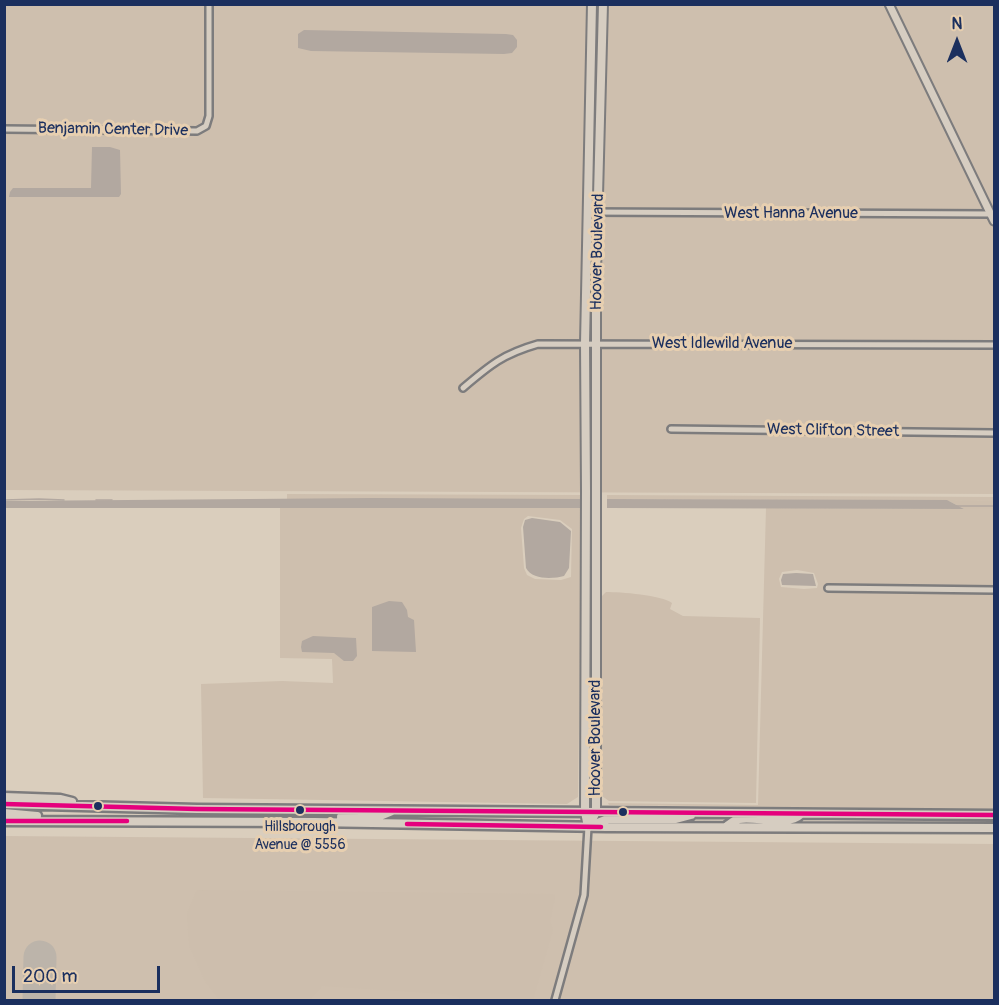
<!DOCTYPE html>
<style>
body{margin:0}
#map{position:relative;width:999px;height:1005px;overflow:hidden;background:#dacebd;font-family:Pangolin,sans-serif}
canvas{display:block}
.frame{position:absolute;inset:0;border:6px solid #1b2f5e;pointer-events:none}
.north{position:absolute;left:927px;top:12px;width:60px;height:60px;-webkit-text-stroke:4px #e7cfb0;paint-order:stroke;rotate:0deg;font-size:16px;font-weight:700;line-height:24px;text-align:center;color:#1b2f5e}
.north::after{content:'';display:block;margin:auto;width:21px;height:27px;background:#1b2f5e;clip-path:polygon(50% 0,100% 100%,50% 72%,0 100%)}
.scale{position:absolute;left:12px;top:966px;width:148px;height:27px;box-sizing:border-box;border:3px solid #1b2f5e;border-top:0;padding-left:8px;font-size:18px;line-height:21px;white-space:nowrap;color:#1b2f5e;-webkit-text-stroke:4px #e7cfb0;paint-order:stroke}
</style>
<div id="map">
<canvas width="999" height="1005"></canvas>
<div class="frame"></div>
<div class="north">N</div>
<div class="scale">200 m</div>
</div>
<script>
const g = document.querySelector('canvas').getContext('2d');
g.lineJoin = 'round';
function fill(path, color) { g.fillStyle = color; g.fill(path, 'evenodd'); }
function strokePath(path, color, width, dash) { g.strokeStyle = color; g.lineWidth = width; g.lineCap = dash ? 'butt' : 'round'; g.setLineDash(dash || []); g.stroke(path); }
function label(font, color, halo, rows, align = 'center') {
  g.font = font + ' Pangolin,sans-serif'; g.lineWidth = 6; g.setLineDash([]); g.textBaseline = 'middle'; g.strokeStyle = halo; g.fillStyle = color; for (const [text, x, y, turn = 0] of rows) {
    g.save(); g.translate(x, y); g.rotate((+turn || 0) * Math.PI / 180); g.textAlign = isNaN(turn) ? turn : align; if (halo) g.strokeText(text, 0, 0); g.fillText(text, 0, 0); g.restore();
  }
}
fill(new Path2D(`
 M 5,5 L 994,5 L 994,494 L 5,490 Z
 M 287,494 L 582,495 L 582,499 L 287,499 Z
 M 607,495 L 994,497 L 994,501 L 607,499 Z
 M 280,508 L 582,508 L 578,797 L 567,804 L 203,798 L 201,684 L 282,681 L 333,683 L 332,659 L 280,658 ZM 528,516 L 560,520 L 572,529 L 571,577 L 561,580 L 535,579 L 527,575 L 524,568 L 521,528 L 524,519 Z
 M 766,508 L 994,509 L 994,587 L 825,585 L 826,591 L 994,593 L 994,810 L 609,805 L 608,803 L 758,805 ZM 797,570 L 814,573 L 818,584 L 817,588 L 804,589 L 781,587 L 779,579 L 782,572 Z
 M 4,836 L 994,844 L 994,1000 L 5,1000 Z`), '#cebfae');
fill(new Path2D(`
 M 947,500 L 994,501 L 994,509 L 964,509 Z
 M 606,592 C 620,592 662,595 672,603 L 670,609 L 683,616 L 760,618 L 756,803 L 609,801 L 602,796 L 602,596 Z
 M 197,890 L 552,894 L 555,895 L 555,898 L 550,921 L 553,930 L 533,1000 L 461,1000 L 459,997 L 444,994 L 322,986 L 312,997 L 312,1000 L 220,1000 L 205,981 L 189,945 L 187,914 Z`), '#cdbead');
fill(new Path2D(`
 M 304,30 L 506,34 L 513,35 L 517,40 L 517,47 L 512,53 L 504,54 L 311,51 L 298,48 L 298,34 Z
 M 92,147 L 110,147 L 120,150 L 121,194 L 119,197 L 9,197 L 10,192 L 13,188 L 91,188 Z
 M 373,498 L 582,499 L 582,508 L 4,508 L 5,501 Z
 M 607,499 L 947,500 L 964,509 L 607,508 Z
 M 532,518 L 560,522 L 571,531 L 569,568 L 564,576 C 553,579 532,580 526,568 L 523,527 L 525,520 Z
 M 796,573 L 813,574 L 816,586 L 782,585 L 781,580 L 783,574 Z
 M 389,601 L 402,602 L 407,610 L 408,617 L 414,620 L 416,652 L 372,651 L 372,607 Z
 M 313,636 L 356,638 L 357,656 L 353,661 L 344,661 L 334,653 L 302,652 L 301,647 L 302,641 Z`), '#b2a8a0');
strokePath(new Path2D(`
 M 4,500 L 39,499 L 64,500
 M 96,500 L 112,500
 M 956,506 L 994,506`), '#b2a8a0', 1.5);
strokePath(new Path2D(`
 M 39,1000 L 40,957`), '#bcb4aa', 33);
const minor = new Path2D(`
 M 4,129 L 197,131 L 206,126 L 209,116 L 209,4
 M 587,212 L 993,214
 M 463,388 C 490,365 503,354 538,344 L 994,345
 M 671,429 L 994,433
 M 828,588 L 994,590
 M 555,1000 L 584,895 L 588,827`);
const tertiary = new Path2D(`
 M 889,4 L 994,221`);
const secondary = new Path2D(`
 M 588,827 L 596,812 L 596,272 L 603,4
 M 588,827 L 585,812 L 586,491 L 585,343 L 592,4`);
const primary = new Path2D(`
 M 4,797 L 60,799 L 72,802
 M 4,804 L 197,809 L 994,815
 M 4,813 L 37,816
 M 341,817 L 380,816 L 392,811
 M 4,821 L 314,822 L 606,827 L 994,828
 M 592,825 L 608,819 L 676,819 L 691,815
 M 727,826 C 730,824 735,820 739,819 C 754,816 789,826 800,815`);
strokePath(minor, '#7d7c7d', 10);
strokePath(tertiary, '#7d7c7d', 11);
strokePath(secondary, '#7d7c7d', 12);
strokePath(primary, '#7d7c7d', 13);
strokePath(minor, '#d6cdc1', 5);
strokePath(tertiary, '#d6cdc1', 7);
strokePath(secondary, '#d6cdc1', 8);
strokePath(primary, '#d6cdc1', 8);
strokePath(new Path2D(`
 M 4,804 L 197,809 L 994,815
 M 4,821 L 127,821
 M 407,824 L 601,827`), '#e5007d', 4.5);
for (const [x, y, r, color] of [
 [98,806,5,"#1b2f5e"],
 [300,810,5,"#1b2f5e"],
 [623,812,5,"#1b2f5e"]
]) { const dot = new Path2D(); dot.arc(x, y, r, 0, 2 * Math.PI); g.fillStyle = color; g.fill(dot); strokePath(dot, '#e7cfb0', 2); }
label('14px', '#1b2f5e', '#e7cfb0', [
 ["Hillsborough",300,827],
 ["Avenue @ 5556",300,845]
]);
label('16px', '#1b2f5e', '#e7cfb0', [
 ["Benjamin Center Drive",113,130,1],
 ["West Hanna Avenue",791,214],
 ["Hoover Boulevard",598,252,-89],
 ["West Idlewild Avenue",722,344],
 ["West Clifton Street",833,431,1],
 ["Hoover Boulevard",596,738,-90]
]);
</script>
